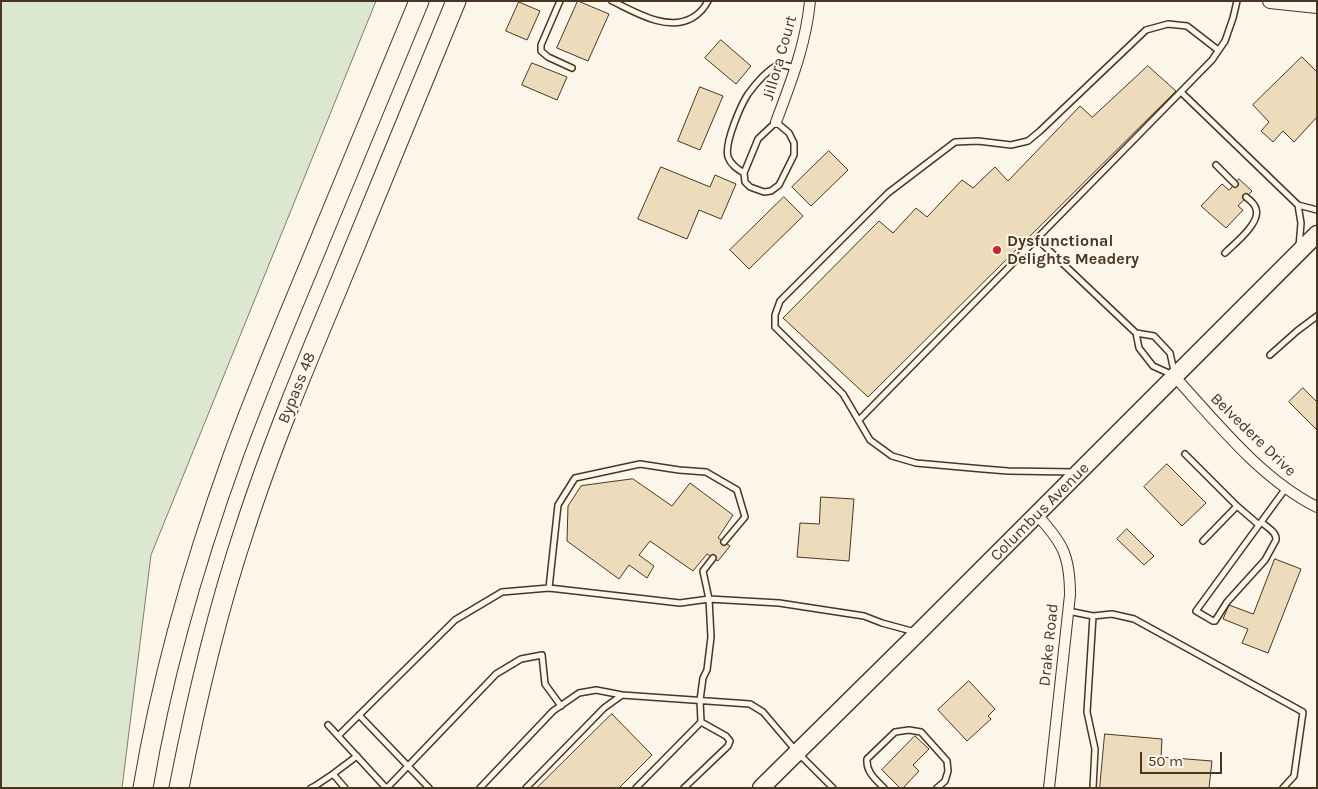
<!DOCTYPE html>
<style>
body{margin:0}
#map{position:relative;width:1318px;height:789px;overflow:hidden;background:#fbf6e9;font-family:Karla,sans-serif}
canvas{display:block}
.frame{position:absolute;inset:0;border:2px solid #4a3520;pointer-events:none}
.scale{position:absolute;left:1140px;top:752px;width:82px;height:22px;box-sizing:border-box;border:2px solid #4a3520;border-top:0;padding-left:6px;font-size:15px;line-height:18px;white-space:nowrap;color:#4a3520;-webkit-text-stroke:4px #fbf6e9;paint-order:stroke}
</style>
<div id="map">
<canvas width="1318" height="789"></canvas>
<div class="frame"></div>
<div class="scale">50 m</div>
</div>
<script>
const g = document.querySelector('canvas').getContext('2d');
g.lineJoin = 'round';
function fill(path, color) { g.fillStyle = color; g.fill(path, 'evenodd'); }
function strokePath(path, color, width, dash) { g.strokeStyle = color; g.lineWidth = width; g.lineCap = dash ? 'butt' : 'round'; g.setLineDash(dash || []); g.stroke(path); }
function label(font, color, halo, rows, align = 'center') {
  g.font = font + ' Karla,sans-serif'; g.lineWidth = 4; g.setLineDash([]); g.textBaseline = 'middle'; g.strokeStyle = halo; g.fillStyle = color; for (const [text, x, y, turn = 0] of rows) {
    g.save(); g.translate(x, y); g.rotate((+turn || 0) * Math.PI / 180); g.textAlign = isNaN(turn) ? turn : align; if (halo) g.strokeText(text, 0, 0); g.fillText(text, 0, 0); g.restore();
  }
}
const green = new Path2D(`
 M 1,1 L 376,1 L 151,555 L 122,788 L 1,788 Z`);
fill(green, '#dce7d0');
strokePath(green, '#887966', 1);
const building = new Path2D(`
 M 578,1 L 609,14 L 588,61 L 557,48 Z
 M 519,2 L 540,11 L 527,40 L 506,31 Z
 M 721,40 L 751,66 L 736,84 L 705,58 Z
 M 1302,57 L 1317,72 L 1317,117 L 1294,142 L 1283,131 L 1273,142 L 1261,131 L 1269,122 L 1253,105 Z
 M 532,63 L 567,77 L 557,100 L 522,85 Z
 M 1148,66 L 1176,91 L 868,397 L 783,318 L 879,221 L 893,233 L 916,208 L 927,217 L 962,180 L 973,188 L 995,167 L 1008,181 L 1080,106 L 1092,117 Z
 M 700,87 L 723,96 L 700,150 L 678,141 Z
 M 829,151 L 848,170 L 811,206 L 792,187 Z
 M 661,167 L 710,187 L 715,175 L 736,184 L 721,219 L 699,210 L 687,239 L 638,219 Z
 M 1239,179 L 1252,191 L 1238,206 L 1243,210 L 1226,228 L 1201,206 L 1222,184 L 1229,190 Z
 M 784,197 L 803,216 L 749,269 L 730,250 Z
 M 1303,388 L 1317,402 L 1317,430 L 1289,402 Z
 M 1167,464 L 1206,503 L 1182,526 L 1144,487 Z
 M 633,479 L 672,506 L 690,483 L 733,515 L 718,538 L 730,546 L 718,561 L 707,554 L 693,571 L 650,541 L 639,555 L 654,566 L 647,578 L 629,565 L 619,579 L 567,541 L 568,506 L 581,486 Z
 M 821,497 L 854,499 L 849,561 L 797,557 L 800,523 L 819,524 Z
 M 1127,529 L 1154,556 L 1144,565 L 1117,539 Z
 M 1275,559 L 1301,569 L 1268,653 L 1242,643 L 1248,629 L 1223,619 L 1229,605 L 1253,614 Z
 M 969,681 L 995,709 L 988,716 L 991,719 L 967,741 L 938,710 Z
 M 612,714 L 652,755 L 619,788 L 537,788 Z
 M 1105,734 L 1162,739 L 1161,757 L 1212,761 L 1209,788 L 1100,788 Z
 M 915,736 L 929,749 L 913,765 L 919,771 L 903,788 L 900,788 L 882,770 Z`);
fill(building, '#ecdcbc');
strokePath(building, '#4a3520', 1);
const lane = new Path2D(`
 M 560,1 L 541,45 L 541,51 L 548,57 L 572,68
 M 612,1 C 635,12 667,32 692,18 C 699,14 704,9 708,1
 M 1181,92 L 1298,205 L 1317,210
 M 776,122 L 789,133 L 794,143 L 794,155 L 779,185 L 771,191 L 764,192 L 750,187 L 745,182 L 744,173 L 758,139 Z
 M 1216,165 L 1235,184
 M 744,173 C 737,169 731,165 728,157 C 724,143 741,105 748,94 C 756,83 768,70 779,64 L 796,68
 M 1298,205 L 1301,223 L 1299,247
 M 1037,239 L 1136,333 L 1154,336 L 1170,353 L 1174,371
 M 1225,253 C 1234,244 1261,223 1256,209 C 1255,204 1250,200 1246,197
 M 1136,333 L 1139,348 L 1153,366 L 1173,375
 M 1270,355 L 1297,331 L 1317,316
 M 859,420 L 1212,60 L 1225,41 L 1233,18 L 1237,1
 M 1185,454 L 1237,506 L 1259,525
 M 1074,472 L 1008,471 L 983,469 L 916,463 L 892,456 L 870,440 L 843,394 L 775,327 L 775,315 L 780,301 L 888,193 L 955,142 L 978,141 L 1011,145 L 1028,141 L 1040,131 L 1146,30 L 1168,24 L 1187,26 L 1218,50
 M 1261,522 C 1267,527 1277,532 1276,540 L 1265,560 L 1227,602 L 1215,621 L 1213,621 L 1196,611 L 1286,488
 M 1203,541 L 1237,506
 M 549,588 L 558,505 L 575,478 L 640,464 L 679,470 L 706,472 L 737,490 L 745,517 L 724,542
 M 1068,611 L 1093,616 L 1112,614 L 1134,619 L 1303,712 L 1294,776 L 1283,788
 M 1093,616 L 1087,712 L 1095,749 L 1093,788
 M 359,715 L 429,788
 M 328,725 L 386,788
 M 338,736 L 455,620 L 502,592 L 549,588 L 680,603 L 709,599 L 779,603 L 864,616 L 882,623 L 915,632
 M 333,774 L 357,756
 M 311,788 L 315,786 L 333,774 L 345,788
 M 387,788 L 496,674 L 521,659 L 542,655 L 545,684 L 561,706
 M 480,788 L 553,711 L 579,693 L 596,690 L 622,695
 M 526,788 L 604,708 L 622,695 L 750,704 L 763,712 L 797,752 L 833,788
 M 636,788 L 701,722
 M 684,788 L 728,746 L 730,741 L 726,736 L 701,722 L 700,700 L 703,678 L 707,670 L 711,637 L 709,599 L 703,571 L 713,558
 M 884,788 C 875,779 866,772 867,759 L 895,732 L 909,730 L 921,732 L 947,761 L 948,771 L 945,781 L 937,788`);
const street = new Path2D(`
 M 776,122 C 791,82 806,44 810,1
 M 1175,377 C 1217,423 1261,479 1317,507
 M 1037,515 C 1063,543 1070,556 1070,595 L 1049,788`);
const secondary = new Path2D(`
 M 1270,1 L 1317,6`);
const primary = new Path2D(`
 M 761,788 L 918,633 L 1317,234`);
const highway = new Path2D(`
 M 143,788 C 162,674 194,564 233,456 C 256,393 282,331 308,269 C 345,180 382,90 419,1
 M 179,788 C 196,701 216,615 244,531 C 271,447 305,366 339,285 C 378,190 417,96 456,1`);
strokePath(lane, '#4a3520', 8);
strokePath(street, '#4a3520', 12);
strokePath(secondary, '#4a3520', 16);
strokePath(primary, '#4a3520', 19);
strokePath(highway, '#4a3520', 21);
strokePath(lane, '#fbf6e9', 5);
strokePath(street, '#fbf6e9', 10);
strokePath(secondary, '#fbf6e9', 14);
strokePath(primary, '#fbf6e9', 16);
strokePath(highway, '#fbf6e9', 19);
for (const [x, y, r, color] of [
 [997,250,5,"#c62828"]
]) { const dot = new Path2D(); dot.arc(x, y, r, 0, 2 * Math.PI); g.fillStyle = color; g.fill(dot); strokePath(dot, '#fbf6e9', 2); }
label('16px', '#4a3520', '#fbf6e9', [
 ["Jillora Court",780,58,-74],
 ["Bypass 48",297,388,-68],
 ["Belvedere Drive",1253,435,44],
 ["Columbus Avenue",1040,512,-45],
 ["Drake Road",1049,645,-84]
]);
label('bold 16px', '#4a3520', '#fbf6e9', [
 ["Dysfunctional",1007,241],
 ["Delights Meadery",1007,259]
], 'left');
</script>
